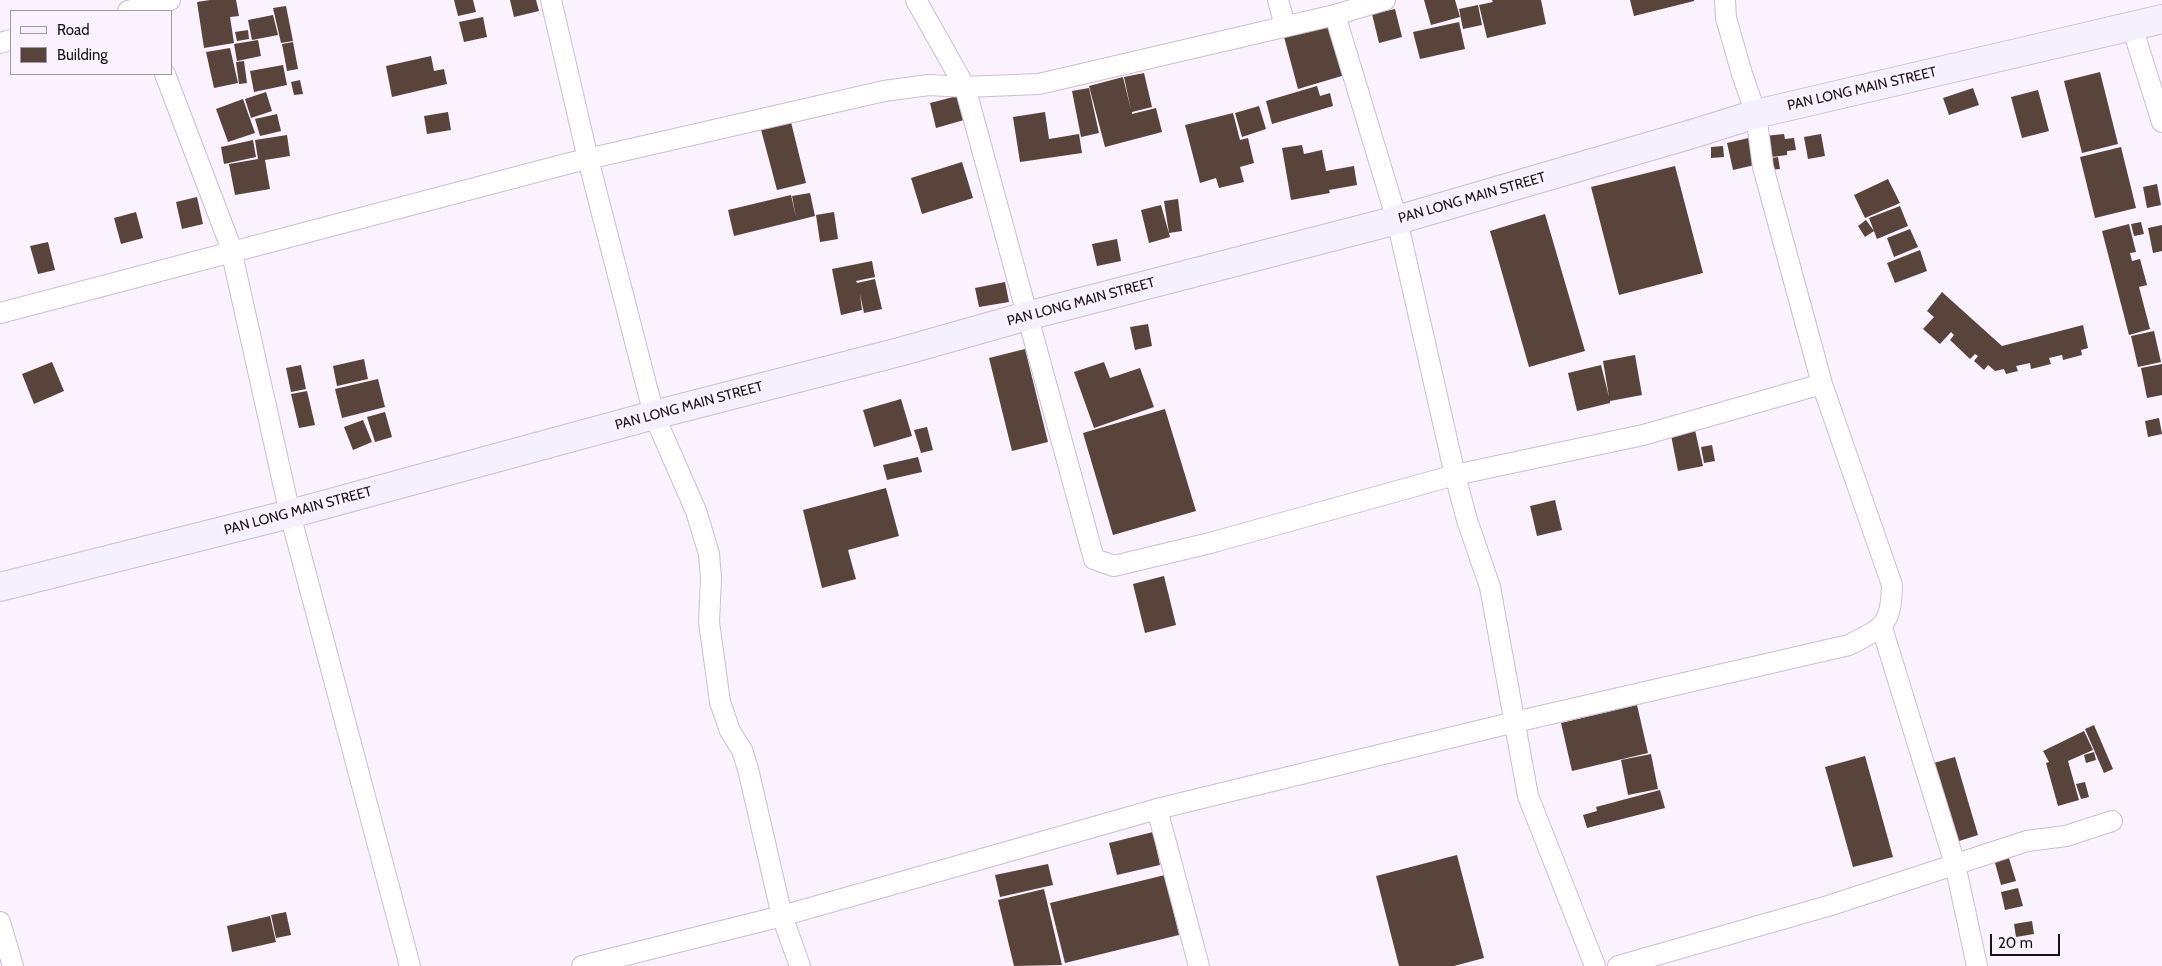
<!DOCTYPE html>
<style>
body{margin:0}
#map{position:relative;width:2162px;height:966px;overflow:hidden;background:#faf2fe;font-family:Cabin,sans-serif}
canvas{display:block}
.legend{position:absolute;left:10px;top:10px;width:162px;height:65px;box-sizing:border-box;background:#faf2fe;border:1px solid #a099a3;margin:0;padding:6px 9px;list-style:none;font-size:15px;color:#19141b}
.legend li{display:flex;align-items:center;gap:10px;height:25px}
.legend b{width:25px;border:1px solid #a099a3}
.scale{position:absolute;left:1990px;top:934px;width:70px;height:22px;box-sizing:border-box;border:2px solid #19141b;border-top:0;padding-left:6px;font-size:15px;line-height:18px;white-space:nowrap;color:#19141b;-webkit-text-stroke:4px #faf2fe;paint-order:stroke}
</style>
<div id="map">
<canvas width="2162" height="966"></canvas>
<ul class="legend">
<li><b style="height:6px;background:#f4f0fe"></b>Road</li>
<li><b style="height:14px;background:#59443c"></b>Building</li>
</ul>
<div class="scale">20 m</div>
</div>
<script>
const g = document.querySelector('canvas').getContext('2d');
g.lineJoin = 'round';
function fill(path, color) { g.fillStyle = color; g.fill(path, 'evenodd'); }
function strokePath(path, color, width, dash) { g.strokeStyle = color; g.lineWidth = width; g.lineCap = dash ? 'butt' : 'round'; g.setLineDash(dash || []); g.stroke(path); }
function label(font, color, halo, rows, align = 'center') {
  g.font = font + ' Cabin,sans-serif'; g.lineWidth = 5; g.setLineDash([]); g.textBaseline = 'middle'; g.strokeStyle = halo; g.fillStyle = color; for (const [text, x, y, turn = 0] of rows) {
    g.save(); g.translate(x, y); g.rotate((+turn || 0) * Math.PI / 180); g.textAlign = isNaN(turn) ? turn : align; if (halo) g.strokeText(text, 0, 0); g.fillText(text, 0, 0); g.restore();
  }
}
fill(new Path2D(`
 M 210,0 L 236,0 L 239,16 L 230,17 L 234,43 L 204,48 L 197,2 Z
 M 454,0 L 473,0 L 476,12 L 458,16 Z
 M 510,0 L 536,0 L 539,11 L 514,17 Z
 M 1424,0 L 1455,0 L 1460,17 L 1431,25 Z
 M 1492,0 L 1541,0 L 1546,24 L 1487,38 L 1479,5 L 1493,2 Z
 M 1630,0 L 1694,0 L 1694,1 L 1634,16 Z
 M 1478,5 L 1482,25 L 1463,29 L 1459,9 Z
 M 286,6 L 293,41 L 281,43 L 273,8 Z
 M 1395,9 L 1402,37 L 1379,43 L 1372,14 Z
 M 273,15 L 278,35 L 252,40 L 248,20 Z
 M 483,17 L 487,37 L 464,42 L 459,22 Z
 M 1329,20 L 1345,75 L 1298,89 L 1283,33 Z
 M 1459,22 L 1465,49 L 1420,59 L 1413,32 Z
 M 248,30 L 249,39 L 237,41 L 235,32 Z
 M 258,40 L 261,56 L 237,61 L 234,44 Z
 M 293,42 L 298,69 L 287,71 L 282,44 Z
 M 230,48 L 238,83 L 214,88 L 206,52 Z
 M 431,56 L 434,71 L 444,69 L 447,84 L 392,97 L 386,66 Z
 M 244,61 L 247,83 L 239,84 L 236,62 Z
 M 283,65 L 287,85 L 254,92 L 250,71 Z
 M 2100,72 L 2118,144 L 2082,153 L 2064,81 Z
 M 1144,73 L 1152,107 L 1132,112 L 1132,114 L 1156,108 L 1162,132 L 1105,147 L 1089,86 L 1123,77 L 1131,110 L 1124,77 Z
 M 300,80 L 303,94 L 294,95 L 291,82 Z
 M 1317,86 L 1320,96 L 1330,93 L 1333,106 L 1272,124 L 1266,101 Z
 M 1089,88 L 1099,133 L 1081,137 L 1072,91 Z
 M 1973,88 L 1979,105 L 1949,115 L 1943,98 Z
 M 2038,90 L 2049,131 L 2022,138 L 2011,97 Z
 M 266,92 L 272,111 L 251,118 L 245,99 Z
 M 957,96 L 964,120 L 936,128 L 930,103 Z
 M 243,99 L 255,133 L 228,142 L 216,109 Z
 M 1259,106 L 1266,129 L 1242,137 L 1235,113 Z
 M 448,112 L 451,130 L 427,134 L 424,116 Z
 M 1045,112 L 1049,139 L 1079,134 L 1082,153 L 1020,162 L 1013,117 Z
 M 1233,113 L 1240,140 L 1248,138 L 1254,163 L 1240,167 L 1244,182 L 1219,188 L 1216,178 L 1200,183 L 1185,125 Z
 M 277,114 L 281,131 L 260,136 L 255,119 Z
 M 789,114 L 806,183 L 777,190 L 759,122 Z
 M 1784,134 L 1785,139 L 1794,138 L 1796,150 L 1787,151 L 1787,155 L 1764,158 L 1765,136 Z
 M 1821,134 L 1825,156 L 1808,159 L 1804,137 Z
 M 287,135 L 290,156 L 265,160 L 270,189 L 235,195 L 229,164 L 258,159 L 255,140 Z
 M 1753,137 L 1759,164 L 1733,170 L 1727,143 Z
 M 253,140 L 256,157 L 224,164 L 221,147 Z
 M 1302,145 L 1304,154 L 1322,150 L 1326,171 L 1354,166 L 1357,185 L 1329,190 L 1330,193 L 1291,200 L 1282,148 Z
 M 1723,146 L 1724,157 L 1711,158 L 1711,147 Z
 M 2121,147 L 2136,208 L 2095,218 L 2080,157 Z
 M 1778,157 L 1780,169 L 1768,170 L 1767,159 Z
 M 962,162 L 973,198 L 922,214 L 911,178 Z
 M 1675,166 L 1703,273 L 1619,295 L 1591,187 Z
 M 1888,179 L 1900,203 L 1865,218 L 1854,195 Z
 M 2157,184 L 2161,205 L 2147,208 L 2143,187 Z
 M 810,193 L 815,216 L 734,236 L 728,210 L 791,195 L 796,217 L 792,196 Z
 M 197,197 L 203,224 L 182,229 L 176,202 Z
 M 1178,199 L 1182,231 L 1169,233 L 1164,201 Z
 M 1161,205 L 1170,237 L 1149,243 L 1141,210 Z
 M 1900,206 L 1908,226 L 1877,239 L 1869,218 Z
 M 136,212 L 143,238 L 121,244 L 114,218 Z
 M 834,212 L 838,239 L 820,242 L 816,215 Z
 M 1545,214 L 1585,351 L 1529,367 L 1490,231 Z
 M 1866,220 L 1874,231 L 1865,237 L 1858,226 Z
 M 2141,222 L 2144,234 L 2134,236 L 2131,224 Z
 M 2129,224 L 2136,252 L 2130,253 L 2132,261 L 2140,259 L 2147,285 L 2139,287 L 2150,329 L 2129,335 L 2102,231 Z
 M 2162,225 L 2162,251 L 2153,253 L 2148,228 Z
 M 1910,229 L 1918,247 L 1894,257 L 1887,238 Z
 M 1117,239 L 1121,261 L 1097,266 L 1092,244 Z
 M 48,242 L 55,270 L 38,274 L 30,246 Z
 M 1920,250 L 1927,271 L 1895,283 L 1887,263 Z
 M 872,261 L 875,277 L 856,281 L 857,283 L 875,279 L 882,309 L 864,313 L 860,294 L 862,310 L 841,315 L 832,269 Z
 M 1005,282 L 1009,302 L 979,307 L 975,288 Z
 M 1942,292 L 2002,346 L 2083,325 L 2088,348 L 2081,350 L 2082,355 L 2063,360 L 2062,355 L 2049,358 L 2051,364 L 2031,369 L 2030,363 L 2016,366 L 2018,371 L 2006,374 L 2004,369 L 1995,371 L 1988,365 L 1984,370 L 1974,361 L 1978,356 L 1975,354 L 1970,359 L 1950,340 L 1954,335 L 1951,332 L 1940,344 L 1923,329 L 1934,317 L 1927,311 Z
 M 1148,324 L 1152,346 L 1135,350 L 1130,327 Z
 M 2154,331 L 2161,362 L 2138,367 L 2131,336 Z
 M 1025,349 L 1048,442 L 1012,451 L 989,358 Z
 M 1635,355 L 1642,395 L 1610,401 L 1610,403 L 1577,411 L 1568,373 L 1601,365 L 1609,397 L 1603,361 Z
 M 364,359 L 368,379 L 337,386 L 333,366 Z
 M 52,362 L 64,391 L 34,404 L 22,374 Z
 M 1104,362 L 1110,378 L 1140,368 L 1154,407 L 1094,428 L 1074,372 Z
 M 2162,364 L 2162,395 L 2147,398 L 2141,368 Z
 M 301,365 L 306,389 L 291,392 L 286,368 Z
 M 378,379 L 385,407 L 342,418 L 335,389 Z
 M 307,391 L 315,425 L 299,428 L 291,394 Z
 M 901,399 L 912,436 L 874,447 L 863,410 Z
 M 1165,409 L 1196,511 L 1113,535 L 1083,433 Z
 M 385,412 L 392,437 L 375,442 L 367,417 Z
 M 2159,418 L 2162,434 L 2148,437 L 2145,421 Z
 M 363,420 L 372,442 L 353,450 L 344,427 Z
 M 927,427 L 933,450 L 921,453 L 914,430 Z
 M 1695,430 L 1703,466 L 1678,471 L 1671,435 Z
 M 1712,445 L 1715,461 L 1704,463 L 1701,447 Z
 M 918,457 L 922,472 L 887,480 L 883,465 Z
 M 886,488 L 899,536 L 848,550 L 856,579 L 822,588 L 803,510 Z
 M 1555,500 L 1562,530 L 1537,536 L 1530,506 Z
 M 1164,576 L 1176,625 L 1145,633 L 1133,584 Z
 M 1637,705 L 1648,753 L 1572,771 L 1561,723 Z
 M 2094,725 L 2113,769 L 2104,773 L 2085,729 Z
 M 2084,731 L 2093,750 L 2068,761 L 2079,800 L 2058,806 L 2046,763 L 2049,762 L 2043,751 Z
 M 2094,752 L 2096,760 L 2086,763 L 2084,755 Z
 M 1651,754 L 1658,789 L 1628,795 L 1621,760 Z
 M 1865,756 L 1893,857 L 1853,867 L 1825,767 Z
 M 1955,757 L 1978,835 L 1953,843 L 1930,764 Z
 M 2085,782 L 2089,797 L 2081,799 L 2076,784 Z
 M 1660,790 L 1665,808 L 1587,828 L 1583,815 L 1597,811 L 1596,807 Z
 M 1153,832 L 1160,865 L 1117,875 L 1109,843 Z
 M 1457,855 L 1484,958 L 1454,966 L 1399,966 L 1376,876 Z
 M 2008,855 L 2016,881 L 2001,885 L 1994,859 Z
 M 1048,864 L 1053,885 L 1000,897 L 995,875 Z
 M 1165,875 L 1179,935 L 1065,963 L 1050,903 Z
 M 2018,888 L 2023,906 L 2005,910 L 2001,892 Z
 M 1044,889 L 1062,965 L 1014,966 L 998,900 Z
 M 286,912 L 291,935 L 276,938 L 271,915 Z
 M 270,916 L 276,942 L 232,952 L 227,926 Z
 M 2032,921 L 2034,934 L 2016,937 L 2014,924 Z`), '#59443c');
const street = new Path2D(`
 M 551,0 L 588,159 L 654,415 L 696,511 L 709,554 L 711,578 L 709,622 L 720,702 L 730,731 L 742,750 L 748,769 L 782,916 L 800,966
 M 916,0 L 965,87 L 1094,559 L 1114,566 L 1210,543 L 1455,475 L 1643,435 L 1822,384
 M 1278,0 L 1285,26
 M 128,11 L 170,0
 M 1335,15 L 1397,220 L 1455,475 L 1467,520 L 1490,587 L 1528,796 L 1595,966
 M 2132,27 L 2162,122
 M 0,43 L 11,40
 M 165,74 L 230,245 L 290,514 L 410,966
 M 0,313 L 570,163 L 884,91 L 929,85 L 965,87 L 1039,84 L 1335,15 L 1385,0
 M 1882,628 L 1955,864 L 1977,966
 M 1157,809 L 1199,966
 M 0,922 L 13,966
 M 582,966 L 782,916 L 1157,809 L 1515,722 L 1849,645 C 1883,627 1891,627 1892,585 L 1822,384 L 1763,167 L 1756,114 L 1742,74 L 1726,18 L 1725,0
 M 1618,966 L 1828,906 L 2027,841 L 2066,836 L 2112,821`);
const secondary = new Path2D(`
 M 0,587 L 290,514 L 654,415 L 903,351 L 1027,316 L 1397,220 L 1692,134 L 1756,114 L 2162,19`);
strokePath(street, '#ccbed2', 22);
strokePath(secondary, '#ccbed2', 30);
strokePath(street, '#fff', 20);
strokePath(secondary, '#f4f0fe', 28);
label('14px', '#19141b', '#faf2fe', [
 ["PAN LONG MAIN STREET",1862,89,-13],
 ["PAN LONG MAIN STREET",1472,198,-16],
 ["PAN LONG MAIN STREET",1081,302,-15],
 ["PAN LONG MAIN STREET",689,406,-15],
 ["PAN LONG MAIN STREET",298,511,-15]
]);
</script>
